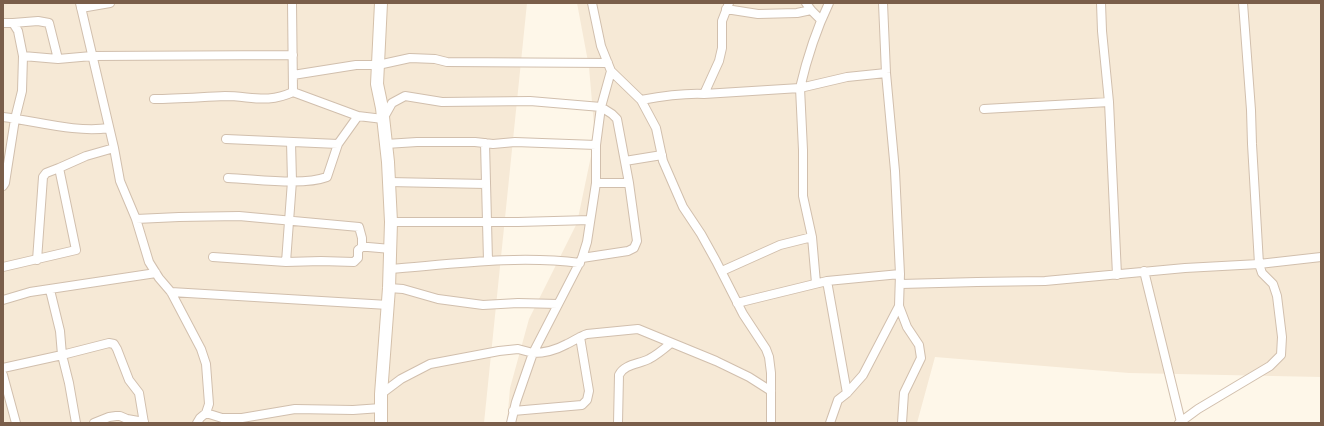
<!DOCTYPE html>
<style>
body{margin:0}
#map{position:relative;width:1324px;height:426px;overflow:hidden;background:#fef7e9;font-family:Barlow,sans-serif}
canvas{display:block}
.frame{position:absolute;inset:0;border:4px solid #7a5e4a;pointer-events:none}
</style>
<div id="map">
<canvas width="1324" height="426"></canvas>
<div class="frame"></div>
</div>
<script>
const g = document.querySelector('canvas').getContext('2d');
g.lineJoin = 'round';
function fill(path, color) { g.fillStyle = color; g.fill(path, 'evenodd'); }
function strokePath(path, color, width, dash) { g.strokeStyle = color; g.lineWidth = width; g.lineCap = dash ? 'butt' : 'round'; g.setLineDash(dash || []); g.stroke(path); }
fill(new Path2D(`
 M 3,3 L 527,3 L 484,423 L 3,423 Z
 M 577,3 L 1321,3 L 1321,377 L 1129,373 L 935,357 L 917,423 L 507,423 L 510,388 L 529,319 L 577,223 L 595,137 L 589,67 Z`), '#f6e9d6');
const street = new Path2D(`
 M 80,3 L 114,148 L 120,181 L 136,219 L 149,262 L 159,278 L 171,292 L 201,349 L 206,364 L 209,404 L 206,413 L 200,418 L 197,423
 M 292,3 L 293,92
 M 592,3 L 601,46 L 611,71 L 641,100 L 656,128 L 663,161 L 683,207 L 701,234 L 716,261 L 743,314 L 766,349 L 769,357 L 771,373 L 771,423
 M 806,3 L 811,10 L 821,20
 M 883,3 L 886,73 L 895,171 L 900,274 L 899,306 L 907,327 L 919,345 L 921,358 L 904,393 L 902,423
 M 1101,3 L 1102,31 L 1109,102 L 1117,275
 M 81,8 L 110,3
 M 726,9 L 758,14 L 797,13 L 811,10
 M 3,23 L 13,23 L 18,31 L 23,56 L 22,91 L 15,119 L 5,183 L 3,186
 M 13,23 L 38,21 L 49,23 L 58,59
 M 23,56 L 58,59 L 92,56 L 293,55
 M 293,75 L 356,65 L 378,65 L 410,58 L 435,59 L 447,62 L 608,63
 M 704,94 L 800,88 C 807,58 816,30 829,3
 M 154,99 C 177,99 201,97 225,96 C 251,96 267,104 293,92 L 358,116 L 383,119 L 392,103 L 405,96 L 442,102 L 530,101 L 601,107 L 612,114 L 617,119 L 629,183 L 637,241 L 634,248 L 628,251 L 582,258
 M 641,100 C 663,96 683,93 704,94 L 719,61 L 722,48 L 722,21 L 729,3
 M 984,109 L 1109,102
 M 3,117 C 37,121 75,133 109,128
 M 226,139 L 338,144
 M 485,143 L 488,261
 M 386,144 L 417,142 L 475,142 L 493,144 L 515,142 L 596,145
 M 625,161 L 662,155
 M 228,178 C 256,179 303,186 327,177 L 338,144 L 358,116
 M 389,182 L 486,184
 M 596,183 L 629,183
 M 136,219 L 179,217 L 239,216 L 359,227 L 362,238 L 362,247
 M 391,222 L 518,222 L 590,220
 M 213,257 L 286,262 L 321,261 L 354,262 L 358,258 L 358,250 L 362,247 L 368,247 L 391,249
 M 37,260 L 43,177 L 46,173 L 59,168
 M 286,262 L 292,181 L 291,142
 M 3,267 L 76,250 L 59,168 L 86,156 L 114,148
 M 390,269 C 453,264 517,255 580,263
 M 722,271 L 780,245 L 812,237
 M 1144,271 L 1181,422
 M 827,281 L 847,393
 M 816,283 L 812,237 L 803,196 L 803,150 L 800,88 L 847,77 L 886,73
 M 901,284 L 977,282 L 1045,281 L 1185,268 L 1259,264 L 1321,257
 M 389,288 L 403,289 L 438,299 L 483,305 L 518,303 L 558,304
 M 50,290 L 60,331 L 62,355 L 69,383 L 76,423
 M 171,292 L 388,305
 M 3,300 L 30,292 L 156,273
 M 737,303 L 827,281 L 900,274
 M 3,368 L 62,355 L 109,343 L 114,344 L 117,349 L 129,380 L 139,393 L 144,423
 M 3,375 L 16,423
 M 381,394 L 401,379 L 430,364 L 499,351 L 518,349 L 533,353 L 582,258 L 587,242 L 596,183 L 596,145 L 601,107 L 611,71
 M 513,411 L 582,405 L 587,400 L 589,391 L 580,337
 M 206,413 L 222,418 L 242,418 L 295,409 L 353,410 L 381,408
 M 94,423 L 109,417 L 116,416 L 120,416 L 127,419 L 144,422
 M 511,423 L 516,402 L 533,353 C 545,353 556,350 567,344 C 574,341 580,336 587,334 L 638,329 L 716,361 L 749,377 L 771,391
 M 618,423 L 619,375 C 624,364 640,364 649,359 C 657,355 664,349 671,343
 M 830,423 L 838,400 L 847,393 L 863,375 L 899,306
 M 1179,423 L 1198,409 L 1270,366 L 1281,355 L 1282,337 L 1277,296 L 1273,284 L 1262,273 L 1259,264 L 1252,144 L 1251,110 L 1243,3`);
const secondary = new Path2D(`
 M 381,423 L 381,394 L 389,288 L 391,222 L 388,162 L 382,108 L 377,84 L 381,3`);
strokePath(street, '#d1bfad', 10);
strokePath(secondary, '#d4c0aa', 14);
strokePath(street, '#fff', 8);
strokePath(secondary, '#fff', 12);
</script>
